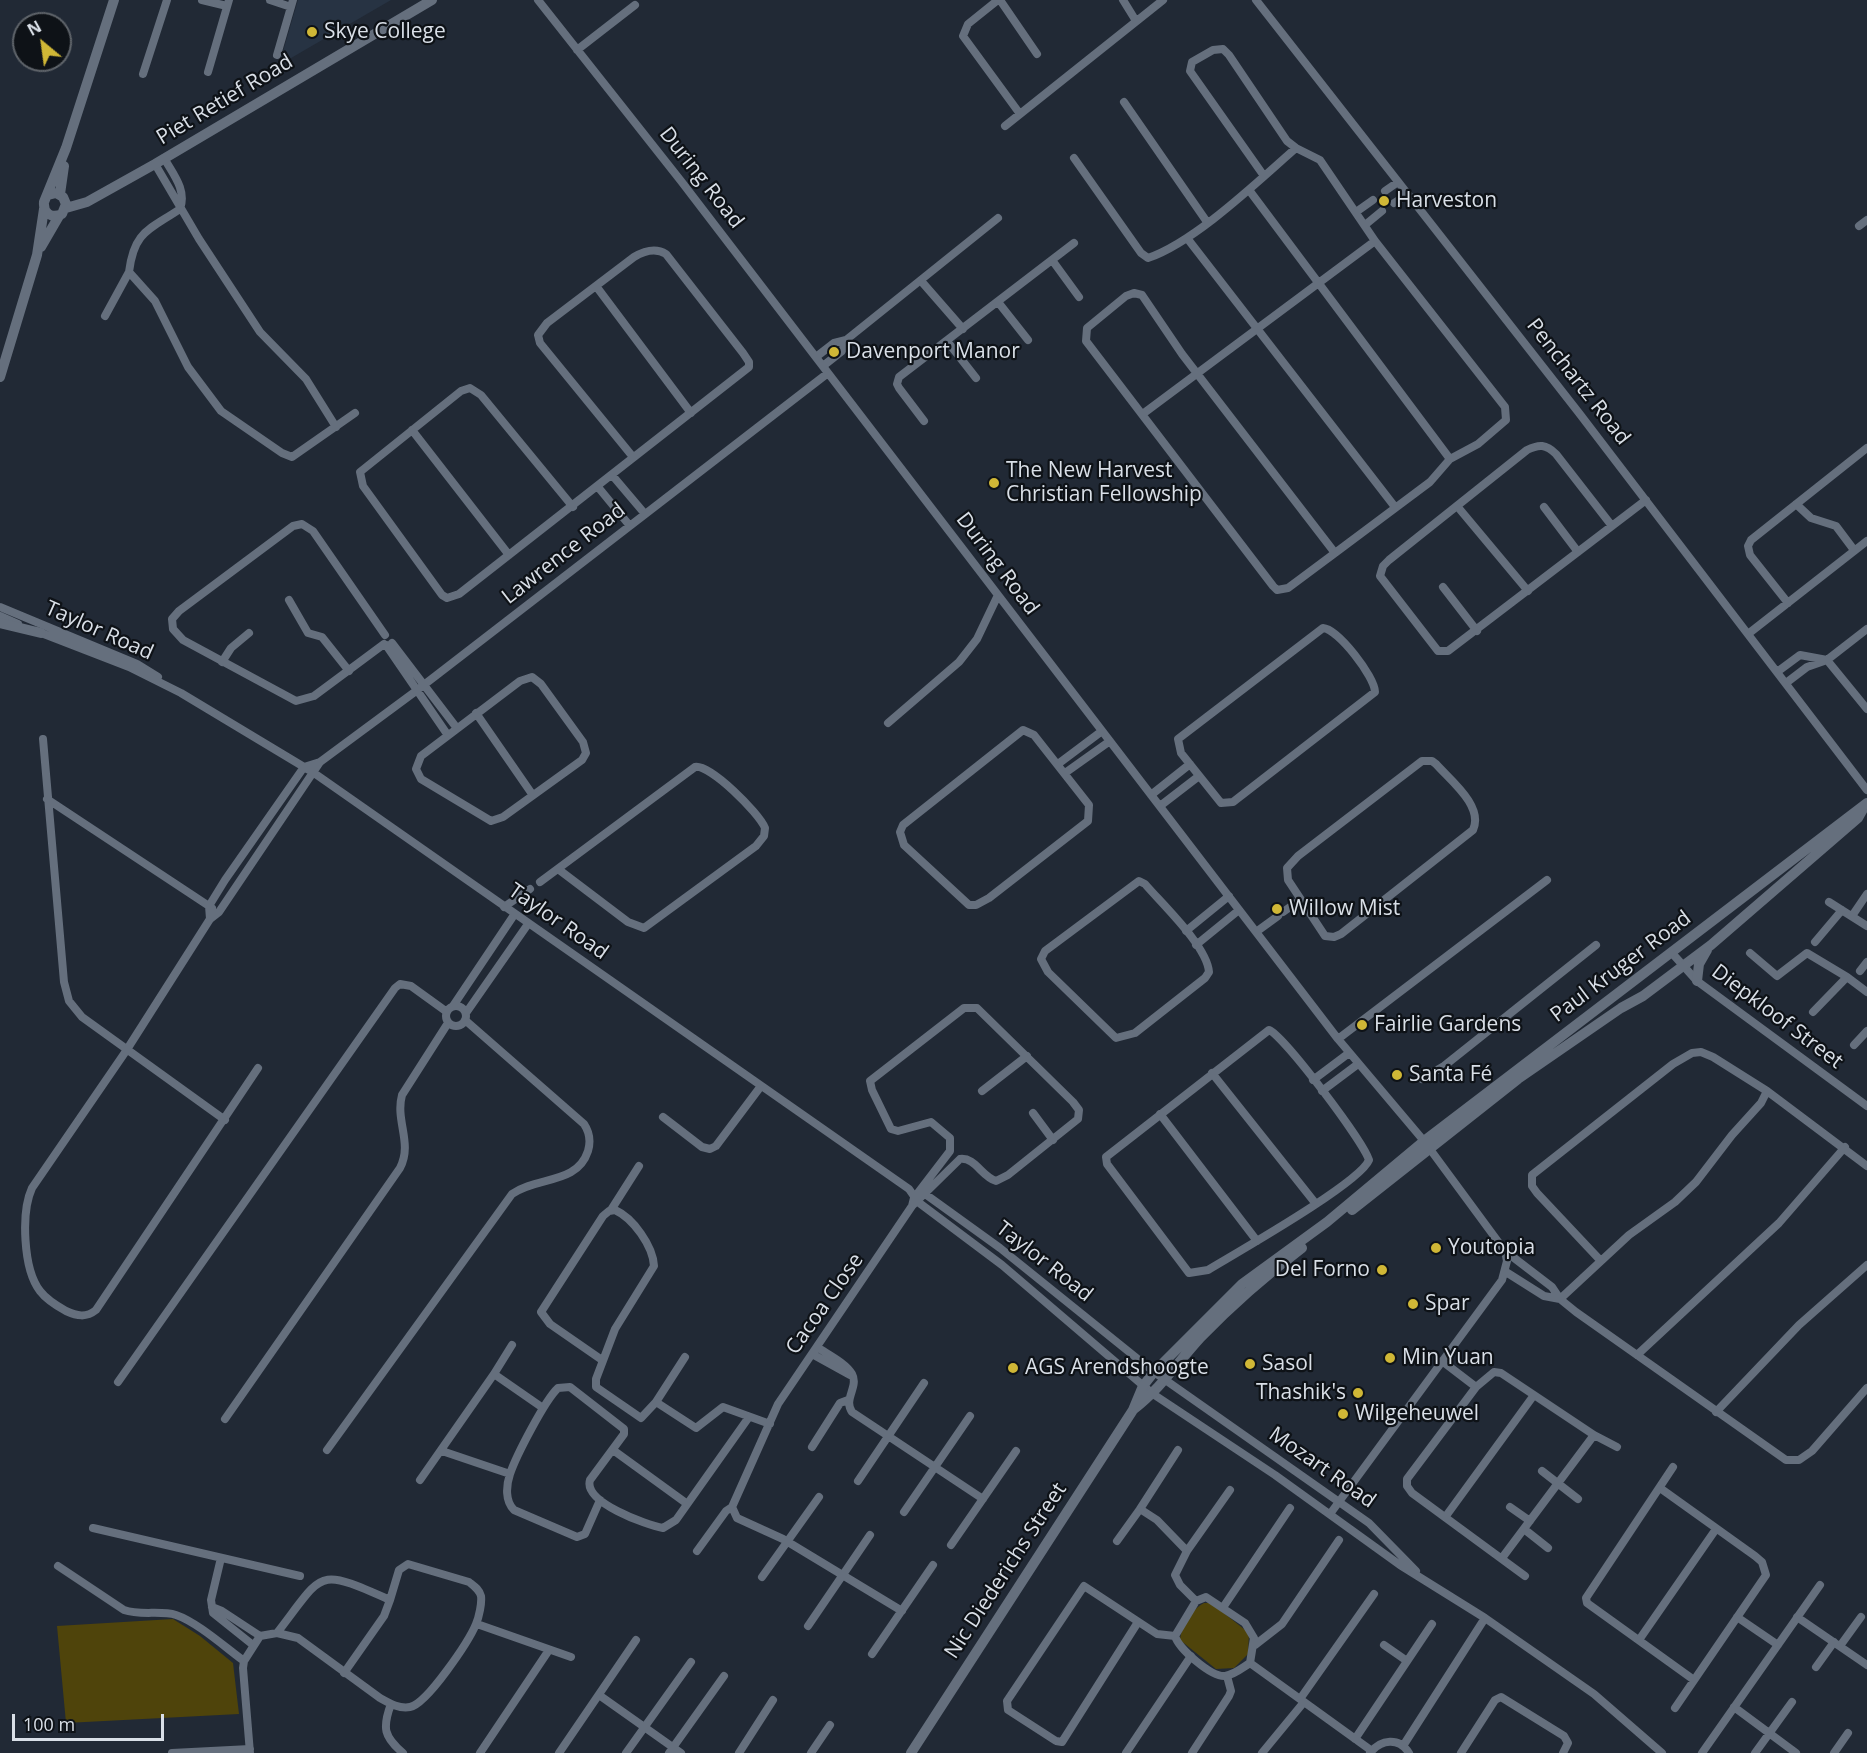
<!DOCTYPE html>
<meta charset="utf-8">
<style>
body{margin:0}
#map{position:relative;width:1867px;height:1753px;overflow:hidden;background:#212935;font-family:"Open Sans",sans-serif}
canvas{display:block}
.north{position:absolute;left:12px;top:12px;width:60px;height:60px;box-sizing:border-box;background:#0e1217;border:2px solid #5f646a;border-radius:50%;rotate:331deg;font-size:16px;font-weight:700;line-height:24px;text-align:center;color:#d9dfe7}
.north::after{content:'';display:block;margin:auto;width:21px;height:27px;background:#d0b736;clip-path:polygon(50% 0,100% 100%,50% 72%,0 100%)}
.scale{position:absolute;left:12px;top:1714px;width:152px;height:27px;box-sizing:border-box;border:3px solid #d9dfe7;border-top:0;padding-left:8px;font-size:18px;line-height:21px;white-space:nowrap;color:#d9dfe7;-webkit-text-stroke:4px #0e1217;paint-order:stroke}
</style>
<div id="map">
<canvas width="1867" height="1753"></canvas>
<div class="north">N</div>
<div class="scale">100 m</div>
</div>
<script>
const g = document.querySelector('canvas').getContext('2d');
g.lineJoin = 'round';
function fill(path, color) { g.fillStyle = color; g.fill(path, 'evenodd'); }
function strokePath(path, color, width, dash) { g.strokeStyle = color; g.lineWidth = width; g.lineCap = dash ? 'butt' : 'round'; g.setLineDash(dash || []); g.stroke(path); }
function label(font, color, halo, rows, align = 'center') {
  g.font = font + ' "Open Sans",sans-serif'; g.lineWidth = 4.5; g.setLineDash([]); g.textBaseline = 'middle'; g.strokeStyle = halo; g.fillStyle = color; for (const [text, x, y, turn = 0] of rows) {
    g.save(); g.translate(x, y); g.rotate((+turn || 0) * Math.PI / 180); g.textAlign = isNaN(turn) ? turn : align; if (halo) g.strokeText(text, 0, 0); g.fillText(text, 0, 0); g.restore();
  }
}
fill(new Path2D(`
 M 298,0 L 391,0 L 279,65 Z`), '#273343');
fill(new Path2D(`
 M 1204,1603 L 1211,1603 L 1249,1633 L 1248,1654 L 1234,1668 L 1216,1669 L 1180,1640 C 1181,1627 1192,1609 1204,1603 Z
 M 173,1619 L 200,1636 L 233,1663 L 239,1714 L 66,1723 L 57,1626 Z`), '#4f440b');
strokePath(new Path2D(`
 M 202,0 L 227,6
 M 270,0 L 291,7
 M 538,0 L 681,181 L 1338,1039 L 1424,1141 L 1505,1251 L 1507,1261 L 1502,1280 L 1330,1514
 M 998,0 L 968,24 L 963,36 L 1020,114
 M 1000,0 L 1037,54
 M 1123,0 L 1136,21
 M 1256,0 L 1579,413 L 1867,790
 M 577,50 L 635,5
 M 277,55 L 293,0
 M 208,72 L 229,0
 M 143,74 L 167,0
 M 1124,102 L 1207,222
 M 1005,126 L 1163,0
 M 164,158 C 173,174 187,190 180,209 C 149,230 134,231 129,272 L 155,301 L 188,367 L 221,411 L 282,453 L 292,457 L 355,413
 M 1074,158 L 1141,253 L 1148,258 C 1195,242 1257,182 1296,148
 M 155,164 L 199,239 L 260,332 L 306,379 L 336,427
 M 1249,190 L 1450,459 L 1478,444 L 1506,420 L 1505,407 L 1375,241 L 1320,160 L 1296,148 L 1287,141 L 1229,55 L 1223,49 L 1213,50 L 1192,62 L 1190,71 L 1264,176
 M 1385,191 L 1398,182
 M 1394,203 L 1408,194
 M 1356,212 L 1373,200
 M 1365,225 L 1382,211
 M 1859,226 L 1867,220
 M 1187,238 L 1395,507
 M 1052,260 L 1079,297
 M 922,282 L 963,329
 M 596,286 L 691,413
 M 1134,293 L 1142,295 L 1182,354 L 1335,553 L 1288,588 L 1277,590 L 1273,586 L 1086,341 L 1087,328 L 1126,296 Z
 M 998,302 L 1028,340
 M 105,316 L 129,272
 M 947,341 L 976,378
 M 816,357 L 834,343 L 846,340 L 998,218
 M 823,366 L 842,351 L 846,340
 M 1144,413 L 1375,241
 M 924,421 L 899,388 L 897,384 L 899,377 L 1074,243
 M 412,430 L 509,555
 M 612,475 L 645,514
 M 598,487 L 630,526
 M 1796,504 L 1811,518 L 1836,526 L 1854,550
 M 1457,506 L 1528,591
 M 573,507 L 481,395 L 470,388 L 461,391 L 360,472 L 363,486 L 442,595 L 447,598 L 459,594 L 749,367 L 749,362 L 743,353 L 666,254 C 655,247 644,251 634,257 L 547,323 L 538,335 L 540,343 L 633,457
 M 1544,507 L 1578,552
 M 1612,526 L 1556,454 C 1546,444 1539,444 1527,450 L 1389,560 L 1383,566 L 1380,576 L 1438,651 L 1448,651 L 1646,500
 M 1335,553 L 1430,482 L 1450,459
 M 1443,587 L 1477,631
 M 289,600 L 308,633 L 322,637 L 349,671
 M 1788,603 L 1750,555 L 1748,546 L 1751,540 L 1867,448
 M 0,607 L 137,664 L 158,677
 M 0,616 L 18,624
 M 1323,628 C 1338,629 1375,677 1375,692 L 1233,802 L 1221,803 L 1181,753 L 1178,739 Z
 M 36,631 L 129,667 L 181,693 L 314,773 L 909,1189 L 918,1202 L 1002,1265 L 1153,1394 L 1275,1475 L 1400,1565 L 1485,1618 L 1594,1694 L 1662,1753
 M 1748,634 L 1867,541
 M 392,643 L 456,727
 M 384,644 L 314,696 L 296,701 L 183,640 L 173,629 L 172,619 L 179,611 L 293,526 L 302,524 L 313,531 L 385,635
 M 386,645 L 447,734
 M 222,662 L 231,648 L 249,633
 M 1777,672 L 1800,655 L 1827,660 L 1867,709
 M 532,677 L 541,684 L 583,742 L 586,753 L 582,760 L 503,817 L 491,821 L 421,779 L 416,769 L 421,756 L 520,681 Z
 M 1786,683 L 1807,667 L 1827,660 L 1867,629
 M 476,713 L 532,794
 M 888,723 L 959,662 L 977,639 L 998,595
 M 1023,730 L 1034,735 L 1089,805 L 1088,821 L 989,898 L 976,905 L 969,905 L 904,845 L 900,832 L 903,825 Z
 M 43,739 L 64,982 L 69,1001 L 82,1017 L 225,1120
 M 1422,761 L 1432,761 L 1436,764 C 1450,780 1484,806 1473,830 L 1341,934 L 1334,937 L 1325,936 L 1288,880 L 1287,868 L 1298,856 Z
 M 1058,764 L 1102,731
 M 1065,773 L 1110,741
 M 1151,795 L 1190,764
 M 47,799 L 212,908
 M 1160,806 L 1199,776
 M 1139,881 L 1145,884 C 1162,904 1207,946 1209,972 L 1205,978 L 1135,1033 L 1116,1038 L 1048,972 L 1041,959 L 1045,951 Z
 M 540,882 L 695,767 C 710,764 759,813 765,828 L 764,836 L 756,846 L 644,928 L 628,922 L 558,869
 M 1829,902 L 1867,926
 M 504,907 L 530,889
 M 1283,912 L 1300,900
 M 1852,916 L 1867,894
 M 210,919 L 209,906 L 225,880 L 304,767 L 320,762 L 416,691 L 828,373
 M 1186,931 L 1229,896
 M 1256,932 L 1278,916
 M 1815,942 L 1842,910
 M 1196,945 L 1239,910
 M 1671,952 L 1697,981 L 1867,1106
 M 1750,953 L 1777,976 L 1807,953 L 1847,977
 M 1860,971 L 1867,962
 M446 1016a10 10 0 1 1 20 0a10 10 0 1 1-20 0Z
 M 453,1006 L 514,915
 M 1813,1012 L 1847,977 L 1867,992
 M 466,1013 L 528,924
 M 1269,1030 C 1284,1036 1363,1141 1369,1160 C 1360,1183 1236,1253 1208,1270 L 1189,1273 L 1107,1164 L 1106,1157 Z
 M 1338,1039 L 1547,880
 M 1854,1045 L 1867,1031
 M 258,1068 L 96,1310 C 86,1318 77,1316 66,1311 C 57,1306 46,1299 40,1291 C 23,1269 21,1212 32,1188 L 126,1051 L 210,919 L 219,912 L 320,762
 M 1212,1073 L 1316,1204
 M 1422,1079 L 1444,1066 L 1596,945
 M 1313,1080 L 1349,1053
 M 982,1091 L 1027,1056
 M 1322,1091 L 1358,1064
 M 1033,1113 L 1053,1140
 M 1160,1114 L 1257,1241
 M 663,1117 L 702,1147 L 710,1149 L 716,1146 L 761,1086
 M 921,1191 L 1000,1248 L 1154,1372 L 1369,1523 L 1416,1571
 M 611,1210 L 639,1166
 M 1505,1251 L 1552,1287 L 1560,1299 L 1576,1312 L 1786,1460 L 1799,1460 L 1812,1451 L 1867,1388
 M 1600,1260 L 1537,1193 L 1532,1186 L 1532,1175 L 1673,1064 L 1692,1053 L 1701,1052 L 1713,1057 L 1767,1091 L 1867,1166
 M 1506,1272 L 1544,1296 L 1560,1299 L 1629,1235 L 1675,1202 L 1696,1182 L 1732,1135 L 1761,1103 L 1767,1091
 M 817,1347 C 827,1354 846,1363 852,1374 C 859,1387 843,1399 852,1412 L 983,1499
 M 812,1354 L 850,1375
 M 1637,1355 L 1779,1223 L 1845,1147
 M 602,1360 L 550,1324 L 541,1312 L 603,1216 L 609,1211 L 615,1210 C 633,1218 653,1246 654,1266 L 615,1329 L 596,1379 L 596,1387 L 641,1418 L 656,1402 L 696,1428 L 723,1407 L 770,1424
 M 1442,1361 L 1476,1387
 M 494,1374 L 543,1408
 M 118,1382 L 395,988 L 400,984 L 411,986 L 447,1012
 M 656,1402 L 685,1357
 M 1716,1412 L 1799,1325 L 1867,1265
 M 225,1419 L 400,1168 C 413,1143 395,1121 402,1095 L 448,1023
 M 812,1447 L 840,1403 L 848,1400
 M 327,1450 L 512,1194 C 537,1176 577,1185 588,1151 C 591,1141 590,1133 584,1124 L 465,1020
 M 613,1450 L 686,1503
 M 442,1451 L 510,1474
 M 1673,1467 L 1586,1598 L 1587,1603 L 1694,1680
 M 1542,1471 L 1578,1499
 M 420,1480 L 494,1374 L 512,1345
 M 858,1481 L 924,1383
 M 1660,1488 L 1755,1556 L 1762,1562 L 1766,1575 L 1675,1708
 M 600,1500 L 585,1534 L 577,1537 L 514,1510 C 505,1501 506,1486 510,1474 C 516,1456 545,1400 558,1388 L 570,1387 L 624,1429 L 624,1434 L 590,1480 C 583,1502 646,1525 663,1528 L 676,1520 L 749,1417
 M 1510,1507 L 1530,1521
 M 1140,1509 L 1178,1450
 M 904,1512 L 970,1416
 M 1446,1516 L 1534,1395
 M 93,1528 L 300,1576
 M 1524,1529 L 1548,1548
 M 1117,1541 L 1140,1509 L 1157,1520 L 1187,1551 L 1175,1575 L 1180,1585 L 1196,1601
 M 951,1545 L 1016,1451
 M 697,1551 L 726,1511 L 732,1507
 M 1187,1551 L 1230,1490
 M 221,1558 L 211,1600 L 213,1613 L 253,1645
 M 1502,1558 L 1594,1435
 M 58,1566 L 124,1610 C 141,1616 160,1610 176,1615 C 197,1622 226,1648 244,1661
 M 1525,1576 L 1412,1493 L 1407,1486 L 1407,1479 L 1476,1387 L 1494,1372 L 1501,1373 L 1594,1435 L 1617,1447
 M 762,1577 L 819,1497
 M 1206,1597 L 1245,1623 L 1254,1638 L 1250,1663 C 1242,1668 1234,1675 1225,1676 C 1211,1677 1179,1649 1175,1636 L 1196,1601 Z
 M 1224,1606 L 1290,1508
 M 212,1607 L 222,1611 L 260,1636
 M 902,1611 L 783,1539 L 737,1518 L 732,1507 L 778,1404 L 912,1206 L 914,1198 L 950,1151 L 950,1138 L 931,1122 L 898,1131 L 891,1129 L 872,1090 L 870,1081 L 964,1008 L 977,1008 L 1073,1102 L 1079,1110 L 1078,1119 L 1008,1175 L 996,1181 C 982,1177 975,1157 960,1159 L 912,1206
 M 1737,1617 L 1778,1645
 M 1797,1617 L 1867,1665
 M 1138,1622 L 1062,1742 L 1056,1741 L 1008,1710 L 1007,1701 L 1084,1586 L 1157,1634 L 1175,1636
 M 477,1624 L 571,1657
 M 808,1626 L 870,1535
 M 1639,1640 L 1716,1529
 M 1255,1645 L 1282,1624 L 1339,1540
 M 1384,1645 L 1407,1661
 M 1840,1646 L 1861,1617
 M 872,1654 L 933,1565
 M 1250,1663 L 1372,1751
 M 1816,1667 L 1834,1642
 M 344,1673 L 384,1616 L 390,1600
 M 599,1695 L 681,1753
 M 1300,1699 L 1374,1594
 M 391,1704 C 382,1728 384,1737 403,1753
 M 1734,1707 L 1796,1753
 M 1355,1739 L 1432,1624
 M 1403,1746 L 1485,1618
 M 172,1753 L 250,1749
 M 250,1753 L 243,1668 L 244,1661 L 260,1636 L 277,1633 L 298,1638 L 380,1698 C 389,1703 399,1709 410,1707 C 427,1704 469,1641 476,1624 C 479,1617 482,1603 481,1596 C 479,1589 474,1586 469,1582 L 408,1564 L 399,1570 L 390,1600 C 315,1567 325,1571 277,1633
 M 480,1753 L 549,1650
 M 559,1753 L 636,1640
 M 626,1753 L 691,1662
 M 669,1753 L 724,1676
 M 739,1753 L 773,1700
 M 811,1753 L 830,1725
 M 1126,1753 L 1191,1656
 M 1192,1753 L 1229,1696 L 1231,1691 L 1227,1676
 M 1262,1753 L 1304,1702
 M 1370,1753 C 1381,1739 1399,1737 1409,1753
 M 1461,1753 L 1495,1700 L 1501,1697 L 1564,1736 L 1568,1743 L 1563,1753
 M 1702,1753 L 1820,1585
 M 1755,1753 L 1792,1702
 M 1834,1753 L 1848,1733`), '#656f7d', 8);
strokePath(new Path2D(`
 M 60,194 L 64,166
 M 48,195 L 56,193 L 63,197 L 66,204 L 62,214 C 51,219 43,213 44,202 L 66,148 L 114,0
 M 66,208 L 87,202 L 155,164 L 432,0
 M 41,247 L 59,216
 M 0,377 L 37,255 L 44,209
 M 0,623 L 41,633
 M 1697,981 L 1699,964 L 1707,950
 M 1352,1210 L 1518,1079 L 1621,1008 L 1643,996 L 1711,945 L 1858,818 L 1866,804
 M 1134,1409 C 1160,1389 1178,1362 1200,1338 C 1232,1305 1265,1276 1302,1248
 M 911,1753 L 1133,1410 L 1143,1386 L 1154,1372 L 1242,1284 L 1327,1222 L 1424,1141 L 1867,803`), '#656f7d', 10);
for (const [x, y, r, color] of [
 [312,32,6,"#d0b736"],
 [1384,201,6,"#d0b736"],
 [834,352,6,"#d0b736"],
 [994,483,6,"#d0b736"],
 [1277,909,6,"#d0b736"],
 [1362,1025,6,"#d0b736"],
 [1397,1075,6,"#d0b736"],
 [1436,1248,6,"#d0b736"],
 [1382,1270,6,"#d0b736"],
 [1413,1304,6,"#d0b736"],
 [1390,1358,6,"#d0b736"],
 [1250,1364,6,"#d0b736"],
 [1013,1368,6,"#d0b736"],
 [1358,1393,6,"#d0b736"],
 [1343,1414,6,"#d0b736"]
]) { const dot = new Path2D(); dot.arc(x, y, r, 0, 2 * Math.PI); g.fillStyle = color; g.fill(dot); strokePath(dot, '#0e1217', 2); }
label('21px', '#d9dfe7', '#0e1217', [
 ["Skye College",324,32],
 ["Harveston",1396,201],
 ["Davenport Manor",846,352],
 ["The New Harvest",1006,471],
 ["Christian Fellowship",1006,495],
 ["Willow Mist",1289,909],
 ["Fairlie Gardens",1374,1025],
 ["Santa Fé",1409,1075],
 ["Youtopia",1448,1248],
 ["Del Forno",1370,1270,"right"],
 ["Spar",1425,1304],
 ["Min Yuan",1402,1358],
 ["Sasol",1262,1364],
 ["AGS Arendshoogte",1025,1368],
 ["Thashik's",1346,1393,"right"],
 ["Wilgeheuwel",1355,1414]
], 'left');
label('21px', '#d9dfe7', '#0e1217', [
 ["Piet Retief Road",225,100,-31],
 ["During Road",701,178,52],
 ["Penchartz Road",1578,382,52],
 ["Lawrence Road",564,554,-38],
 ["During Road",997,564,53],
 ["Taylor Road",99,631,24],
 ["Taylor Road",558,922,35],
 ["Paul Kruger Road",1621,967,-37],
 ["Diepkloof Street",1777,1017,37],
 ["Taylor Road",1044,1262,38],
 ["Cacoa Close",825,1304,-55],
 ["Mozart Road",1322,1468,35],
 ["Nic Diederichs Street",1006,1571,-57]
]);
</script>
